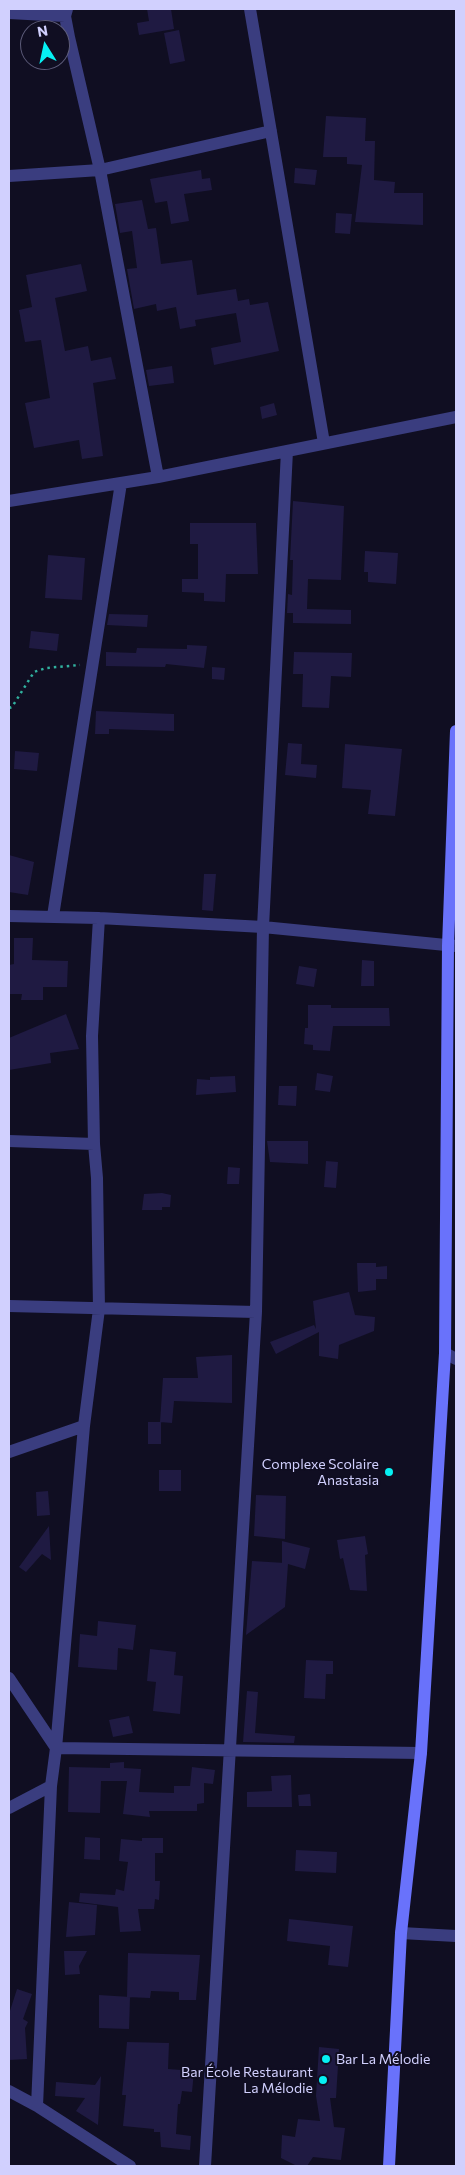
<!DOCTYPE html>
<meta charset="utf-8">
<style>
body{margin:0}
#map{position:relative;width:465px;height:2175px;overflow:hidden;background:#100e22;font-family:Commissioner,sans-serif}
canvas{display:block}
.frame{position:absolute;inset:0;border:10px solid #d1d0fe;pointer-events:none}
.north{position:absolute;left:20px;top:20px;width:50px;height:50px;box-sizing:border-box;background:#100e22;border:1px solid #5d5c7a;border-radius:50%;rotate:350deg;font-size:14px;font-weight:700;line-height:20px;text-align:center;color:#d1d0fe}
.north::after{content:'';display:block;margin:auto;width:18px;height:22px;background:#06f0f3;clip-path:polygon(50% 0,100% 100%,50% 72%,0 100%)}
</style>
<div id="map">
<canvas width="465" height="2175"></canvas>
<div class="frame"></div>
<div class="north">N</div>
</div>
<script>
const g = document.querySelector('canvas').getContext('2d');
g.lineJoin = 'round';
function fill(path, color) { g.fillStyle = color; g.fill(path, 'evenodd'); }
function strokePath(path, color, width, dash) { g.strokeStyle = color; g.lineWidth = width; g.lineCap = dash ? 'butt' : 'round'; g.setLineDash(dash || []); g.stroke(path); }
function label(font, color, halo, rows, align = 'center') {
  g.font = font + ' Commissioner,sans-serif'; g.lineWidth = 4; g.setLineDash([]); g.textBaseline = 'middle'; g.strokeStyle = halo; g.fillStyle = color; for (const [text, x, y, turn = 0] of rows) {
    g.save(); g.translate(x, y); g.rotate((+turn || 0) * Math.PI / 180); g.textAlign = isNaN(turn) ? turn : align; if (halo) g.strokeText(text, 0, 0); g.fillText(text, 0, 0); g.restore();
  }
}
fill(new Path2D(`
 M 147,9 L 171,9 L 174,29 L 139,35 L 137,23 L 149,21 Z
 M 179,30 L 185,61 L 170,64 L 164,33 Z
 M 326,116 L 366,118 L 365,141 L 375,141 L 374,180 L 395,182 L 394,193 L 423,193 L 423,225 L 355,222 L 362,165 L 347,164 L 347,157 L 323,157 Z
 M 295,168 L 317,170 L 315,185 L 294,183 Z
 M 201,170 L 202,179 L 210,178 L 212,190 L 184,194 L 189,221 L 171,224 L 167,201 L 155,203 L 150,179 Z
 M 142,200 L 148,229 L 156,228 L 161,264 L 192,260 L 197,295 L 236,289 L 238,301 L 249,299 L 250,305 L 268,302 L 279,351 L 214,365 L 211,348 L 241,342 L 236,313 L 195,320 L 196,326 L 180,329 L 176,307 L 157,311 L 156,304 L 134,309 L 127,269 L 137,268 L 132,231 L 120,233 L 115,204 Z
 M 336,213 L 352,214 L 350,234 L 335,233 Z
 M 81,264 L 87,291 L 55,298 L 65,351 L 88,346 L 91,361 L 111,357 L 116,379 L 93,383 L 103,456 L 82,459 L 79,440 L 34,448 L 25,403 L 50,398 L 41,340 L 25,342 L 19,310 L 32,307 L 26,275 Z
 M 172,366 L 174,383 L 149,386 L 146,370 Z
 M 274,403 L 277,415 L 262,419 L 260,407 Z
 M 293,501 L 344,506 L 341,580 L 308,579 L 307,609 L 351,610 L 351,624 L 293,623 L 293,613 L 287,613 L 288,594 L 292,595 L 293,560 L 290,560 Z
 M 190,523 L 256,523 L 258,574 L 226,574 L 225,602 L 204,601 L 204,593 L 182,592 L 182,579 L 198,579 L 198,544 L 190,544 Z
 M 365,551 L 398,553 L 396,584 L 368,582 L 368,572 L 364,572 Z
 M 48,555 L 85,558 L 82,600 L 45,598 Z
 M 109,614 L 148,615 L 147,627 L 107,625 Z
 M 31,631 L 59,634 L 57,651 L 29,648 Z
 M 187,645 L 207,646 L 204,668 L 166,664 L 165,667 L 106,666 L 106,652 L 136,653 L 137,648 L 187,649 Z
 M 294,652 L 352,653 L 351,677 L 331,676 L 329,708 L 302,707 L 303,674 L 293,674 Z
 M 212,667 L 225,668 L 224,680 L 212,679 Z
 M 96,711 L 174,714 L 174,731 L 109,729 L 109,734 L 95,734 Z
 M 288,743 L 302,744 L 301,764 L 317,765 L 316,778 L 285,775 Z
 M 345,744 L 402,749 L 395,816 L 368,814 L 371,790 L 342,788 Z
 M 15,751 L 39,753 L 37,771 L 14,769 Z
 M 9,855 L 34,862 L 28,895 L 9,892 Z
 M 204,874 L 216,874 L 213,911 L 202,910 Z
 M 14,938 L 33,938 L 32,960 L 68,961 L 67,987 L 43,987 L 43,1000 L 21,1000 L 22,994 L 9,994 L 9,965 L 14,964 Z
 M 362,960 L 374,961 L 374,986 L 361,986 Z
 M 299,966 L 317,969 L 314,987 L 296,984 Z
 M 308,1005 L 331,1005 L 331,1008 L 389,1008 L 390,1026 L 333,1026 L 330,1051 L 313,1050 L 313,1045 L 304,1044 L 305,1028 L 308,1028 Z
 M 66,1014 L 79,1049 L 50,1053 L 51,1063 L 9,1070 L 9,1038 Z
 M 317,1073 L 333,1076 L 330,1092 L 315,1090 Z
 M 235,1076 L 236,1092 L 196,1095 L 197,1079 L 210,1080 L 210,1077 Z
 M 279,1086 L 297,1086 L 296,1106 L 278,1105 Z
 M 267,1141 L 308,1141 L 308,1164 L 270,1162 Z
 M 326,1161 L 338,1162 L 336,1188 L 324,1187 Z
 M 228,1167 L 240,1168 L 239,1184 L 227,1184 Z
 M 162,1193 L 171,1195 L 170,1207 L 162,1207 L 162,1210 L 142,1210 L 144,1194 Z
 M 357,1263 L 376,1263 L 376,1267 L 387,1266 L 387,1279 L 376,1279 L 376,1290 L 358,1292 Z
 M 349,1292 L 355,1315 L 375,1317 L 374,1331 L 339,1345 L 338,1359 L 319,1356 L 319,1332 L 276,1354 L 270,1342 L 314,1325 L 316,1329 L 313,1301 Z
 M 232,1355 L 232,1403 L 174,1401 L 172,1423 L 160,1422 L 163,1378 L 198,1378 L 196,1357 Z
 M 148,1422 L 161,1422 L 161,1444 L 148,1444 Z
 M 159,1470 L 181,1470 L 181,1491 L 159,1491 Z
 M 48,1491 L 50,1515 L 37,1516 L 36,1492 Z
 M 256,1495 L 286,1496 L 285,1539 L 254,1536 Z
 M 49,1526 L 51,1560 L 42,1554 L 26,1572 L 19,1567 Z
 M 365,1536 L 368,1554 L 365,1555 L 367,1591 L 350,1590 L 343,1558 L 340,1559 L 337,1540 Z
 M 282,1541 L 310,1548 L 305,1569 L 288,1564 L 285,1607 L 246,1635 L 252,1561 L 285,1563 L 282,1563 Z
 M 98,1621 L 136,1625 L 133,1650 L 118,1648 L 117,1670 L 78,1667 L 80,1634 L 97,1636 Z
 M 150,1649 L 176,1652 L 174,1675 L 183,1676 L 180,1714 L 153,1711 L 156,1682 L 147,1681 Z
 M 306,1660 L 333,1661 L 333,1674 L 326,1674 L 325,1699 L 304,1698 Z
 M 247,1691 L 258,1692 L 255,1733 L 295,1736 L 294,1743 L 243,1742 Z
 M 129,1716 L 133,1733 L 113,1737 L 109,1720 Z
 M 124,1762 L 124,1768 L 141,1769 L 139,1792 L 174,1793 L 174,1786 L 190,1786 L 192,1767 L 215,1770 L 213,1784 L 204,1783 L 204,1803 L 197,1804 L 197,1811 L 149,1811 L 150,1817 L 123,1814 L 127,1781 L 101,1781 L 100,1813 L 68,1812 L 69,1767 L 110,1768 L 110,1763 Z
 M 291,1775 L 292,1807 L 247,1807 L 247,1792 L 272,1791 L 271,1776 Z
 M 310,1794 L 311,1806 L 299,1806 L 298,1795 Z
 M 85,1837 L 100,1838 L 100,1860 L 84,1859 Z
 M 142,1838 L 163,1838 L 163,1853 L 155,1853 L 155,1881 L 160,1881 L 159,1900 L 155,1899 L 154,1909 L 138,1909 L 141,1931 L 120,1932 L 118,1907 L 79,1902 L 80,1893 L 115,1895 L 116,1889 L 124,1891 L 128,1862 L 119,1861 L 121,1839 L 142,1841 Z
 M 296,1850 L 337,1852 L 336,1873 L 295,1871 Z
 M 69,1902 L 97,1905 L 95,1935 L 66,1937 Z
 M 289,1919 L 353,1926 L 348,1967 L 328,1965 L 330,1946 L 287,1941 Z
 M 64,1951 L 87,1951 L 79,1966 L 80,1974 L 65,1975 Z
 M 128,1953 L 200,1955 L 196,2000 L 179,2000 L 179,1992 L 151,1991 L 150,1998 L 127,1997 Z
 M 17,1989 L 32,1994 L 23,2019 L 28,2022 L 25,2028 L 27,2059 L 9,2060 L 9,2014 Z
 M 99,1995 L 130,1997 L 129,2029 L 99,2028 Z
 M 127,2042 L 169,2043 L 168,2069 L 194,2071 L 192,2092 L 182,2091 L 180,2104 L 178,2104 L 176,2134 L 191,2136 L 190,2150 L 161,2147 L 160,2132 L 154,2132 L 154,2129 L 123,2126 L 126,2095 L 122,2095 Z
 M 319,2047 L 339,2049 L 336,2098 L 330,2098 L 334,2127 L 345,2128 L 341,2160 L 313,2157 L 307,2166 L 297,2166 L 281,2158 L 282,2135 L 295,2137 L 298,2119 L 320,2121 L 316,2096 Z
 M 101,2076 L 98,2125 L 76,2111 L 85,2098 L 55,2096 L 56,2082 L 95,2085 Z`), '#1f1a42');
strokePath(new Path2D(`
 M 9,708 L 12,707 L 34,672 L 46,668 L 80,665`), '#31b09e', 2.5, [2.5, 4]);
strokePath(new Path2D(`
 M 67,9 L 65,16 L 69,37 L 100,170 L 158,477
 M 250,9 L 324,443
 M 9,13 L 65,16
 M 9,176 L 100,170 L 271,131
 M 9,501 L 158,477 L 456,417
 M 9,916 L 99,918 L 263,927 L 456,946
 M 53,916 L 121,483
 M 9,1141 L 94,1144 L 92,1036 L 99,918
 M 9,1306 L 256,1312
 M 445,1353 L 456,1359
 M 9,1452 L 84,1426
 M 9,1678 L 56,1748 L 421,1753
 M 9,1808 L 51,1786
 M 401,1933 L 456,1936
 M 9,2091 L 37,2106 L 130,2166
 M 37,2106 L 51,1786 L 56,1748 L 84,1426 L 99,1309 L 97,1178 L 94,1144
 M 205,2166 L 256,1312 L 263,927 L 287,451`), '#3a3d7f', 12);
strokePath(new Path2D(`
 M 389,2166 L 401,1933 L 421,1753 L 445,1353 L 448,946 L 456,731`), '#6972fb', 12);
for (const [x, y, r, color] of [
 [389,1472,5,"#06f0f3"],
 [326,2059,5,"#06f0f3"],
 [323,2080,5,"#06f0f3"]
]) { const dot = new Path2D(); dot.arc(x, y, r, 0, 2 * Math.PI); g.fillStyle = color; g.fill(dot); strokePath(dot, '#100e22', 2); }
label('14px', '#d1d0fe', '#100e22', [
 ["Complexe Scolaire",379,1464],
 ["Anastasia",379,1480],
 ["Bar La Mélodie",336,2059,"left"],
 ["Bar École Restaurant",313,2072],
 ["La Mélodie",313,2088]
], 'right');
</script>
